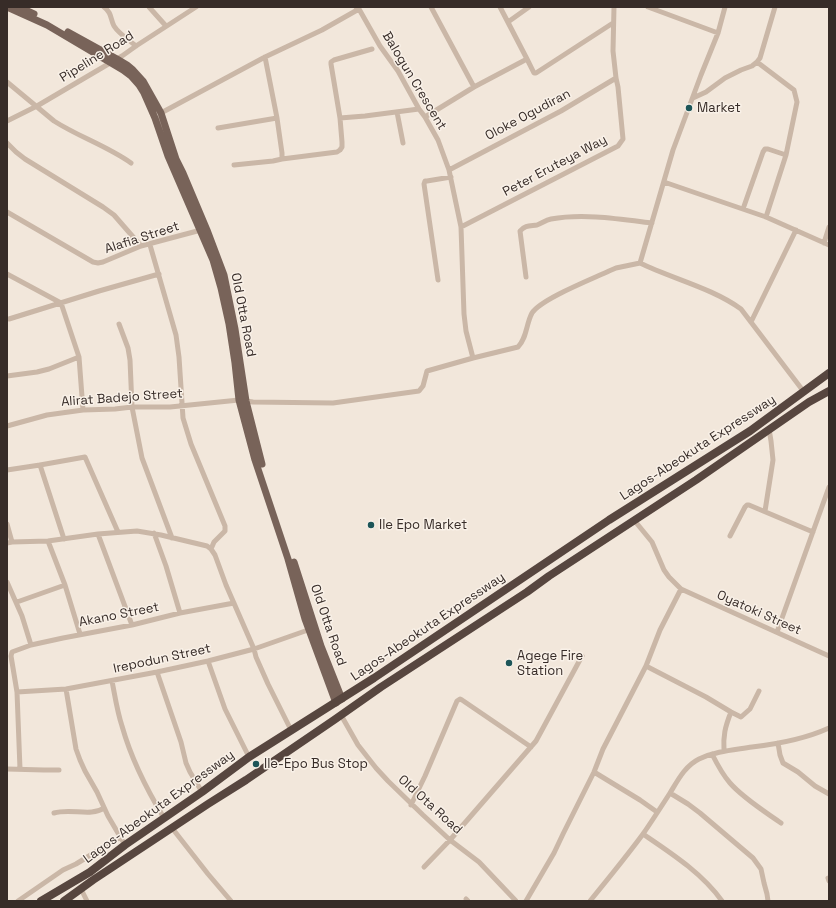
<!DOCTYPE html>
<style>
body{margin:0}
#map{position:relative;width:836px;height:908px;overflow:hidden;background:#f2e7db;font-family:"Space Grotesk",sans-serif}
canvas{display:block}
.frame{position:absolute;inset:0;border:8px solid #372c28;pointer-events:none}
</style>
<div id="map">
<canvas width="836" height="908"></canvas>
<div class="frame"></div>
</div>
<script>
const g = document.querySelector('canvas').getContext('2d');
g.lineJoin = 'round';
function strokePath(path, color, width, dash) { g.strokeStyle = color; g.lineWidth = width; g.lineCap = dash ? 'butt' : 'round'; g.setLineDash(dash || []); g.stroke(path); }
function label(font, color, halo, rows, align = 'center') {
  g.font = font + ' "Space Grotesk",sans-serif'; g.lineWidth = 3; g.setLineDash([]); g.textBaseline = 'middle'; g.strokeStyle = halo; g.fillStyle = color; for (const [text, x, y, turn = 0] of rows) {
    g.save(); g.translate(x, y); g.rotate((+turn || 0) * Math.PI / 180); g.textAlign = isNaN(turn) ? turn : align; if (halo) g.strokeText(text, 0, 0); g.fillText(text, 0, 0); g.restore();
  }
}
strokePath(new Path2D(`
 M 104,7 C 112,13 110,18 114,26 C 119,34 129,40 136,46
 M 149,7 L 166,26
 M 356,7 L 359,9 L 380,46 L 398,71 L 419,109 L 425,117 L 438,140 L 449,170 L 461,227 L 464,314 L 466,331 L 473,358
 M 431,7 L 474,87
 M 500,7 L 527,59 L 534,73 L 536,73 L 613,23
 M 648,7 L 718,33
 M 508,22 L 529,7
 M 757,62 L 794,90 L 797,102 L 786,155 L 766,217
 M 7,82 L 54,121 C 79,137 107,146 131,163
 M 693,98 L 706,92 L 725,78 L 741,70 L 752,66 L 757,62 L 760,58 L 775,7
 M 397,112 L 403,143
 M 161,113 L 265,57 L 322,30 L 359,9
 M 425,117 L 474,87 L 527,59
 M 340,118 L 365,116 L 419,109
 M 7,121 L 37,106 L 122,56 L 136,46 L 196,7
 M 218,128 L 277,118
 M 7,143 L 16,152 L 25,159 L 103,207 L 114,215 L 141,246
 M 282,159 L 337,152 L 340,150 L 342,147 L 342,142 L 340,118 L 331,64 L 331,62 L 334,60 L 372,49
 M 234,165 L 273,161 L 282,159 L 282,153 L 277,118 L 265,57
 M 449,170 L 561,111 L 616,78
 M 664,182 L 766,217 L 829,245
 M 743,209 L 763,152 L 765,149 L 768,149 L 786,155
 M 7,212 L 93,262 L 98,263 L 103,262 L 141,246 L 201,230
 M 461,227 L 618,146 L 623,139 L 618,87 L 616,78 L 613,51 L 614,7
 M 824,243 L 829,227
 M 150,245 L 176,335 L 179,357 L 183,418 L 191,444 L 225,526 L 225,531 L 214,542 L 211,549
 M 640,263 L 673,150 L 701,75 L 718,33 L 725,7
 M 640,263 C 673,279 712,288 741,309 L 804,392
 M 7,274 L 61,303 L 79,357 L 83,410
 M 526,277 L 520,231 C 525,225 530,226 537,225 C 542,223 546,220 551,219 C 583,213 620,219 652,223
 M 438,280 L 424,184 L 425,181 L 427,181 L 451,177
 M 9,319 L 99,291 L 159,274
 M 751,322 L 796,230
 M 119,324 L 128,348 L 130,360 L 132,407 L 142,458 L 172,538
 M 7,376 L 37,372 L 49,369 L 79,357
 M 7,426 L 47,415 L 83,410 L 115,409 L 132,407 L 170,407 L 239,400 L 253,402 L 333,403 L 419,391 L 423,386 L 427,371 L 473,358 L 518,347 C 527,338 526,324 532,313 C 541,299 592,279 609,271 L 616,268 L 640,263
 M 40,465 L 64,539
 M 7,470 L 40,465 L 85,457 L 118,532
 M 765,511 L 773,460 L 771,441 L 769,429
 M 634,520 L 652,542 L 664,570 L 669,577 L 681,589 L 829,656
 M 7,524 L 12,542
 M 154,533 L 166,566 L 180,613
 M 98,534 L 132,625
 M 730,536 L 745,507 L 747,505 L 749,505 L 813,532
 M 48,541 L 65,585 L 80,634
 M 7,543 L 12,542 L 48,541 L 98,534 L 137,531 L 161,535 L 207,546 L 211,549 L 215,555 L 226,585 L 254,649 L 256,657 L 268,684 L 291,730
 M 7,582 L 22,616 L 31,645
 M 17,602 L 65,585
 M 777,632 L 829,487
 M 208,661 L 225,709 L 249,757
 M 646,666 L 706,697 L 731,712 L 741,717 L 750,709 L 759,691
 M 157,672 L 181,742 L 186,763 L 190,772 L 202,792
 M 112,681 C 115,696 117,711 122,726 C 131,758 147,790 164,818
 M 66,689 L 76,749 L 80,760 L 85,771 L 97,792 L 108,816 L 125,845
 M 17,692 L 66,689 L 157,672 L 208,661 L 254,649 L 308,630
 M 341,715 L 358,745 L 376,768 L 388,781 L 423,815 L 450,840 L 479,862 L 516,901
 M 778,743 L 780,755 L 783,763 L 798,772 L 815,786 L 829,794
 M 724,751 C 723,736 725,727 731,712
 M 712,754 C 717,764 722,774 730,783 C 743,798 764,811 781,823
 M 7,769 L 44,770 L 59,770
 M 20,769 L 17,692 L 11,656 L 12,652 L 31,645 L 63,638 L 132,625 L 180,613 L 234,603
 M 594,772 L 640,800 L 657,812
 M 670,793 L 688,804 L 700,813 L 753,858 L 761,869 L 764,883 L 767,894 L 768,901
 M 411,805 L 425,776 L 457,701 L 460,699 L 462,700 L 531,747
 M 54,813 C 71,808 91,817 104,808
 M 172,828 L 208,874 L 231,901
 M 643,834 C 671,853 702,873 722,901
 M 424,867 L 450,840 L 536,741 L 582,656
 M 828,878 L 829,881
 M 81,889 L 87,901
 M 466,899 L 468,901
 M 18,901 L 63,870 L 76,864 L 120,837
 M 526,901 L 554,853 L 563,834 L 594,772 L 603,749 L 646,666 L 660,630 L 681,589
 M 590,901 C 608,879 626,857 643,834 C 652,821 661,807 670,793 C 678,780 685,766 699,759 C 716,751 734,750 752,747 C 778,744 805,739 829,728`), '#cab7a7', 5);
strokePath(new Path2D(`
 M 7,7 L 47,25 L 123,70 L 131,76 L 139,85 L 144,93 L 155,118 L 168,156 L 213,260 L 221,288 L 229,324 L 235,363 L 239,400 L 255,460 L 288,559 L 305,619 L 336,703
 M 19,7 L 34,14
 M 68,32 L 117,59 L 127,65 L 133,70 L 143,81 L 161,113 L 176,159 L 183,173 L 207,230 L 224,275 L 235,329 L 246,401 L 262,464
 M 294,562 L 321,646 L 342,699`), '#786359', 7);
strokePath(new Path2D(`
 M 41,901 L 90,872 L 125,845 L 202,792 L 249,757 L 374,678 L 609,520 L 750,431 L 829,373
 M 64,901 L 93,880 L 208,804 L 246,780 L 334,720 L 381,687 L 527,592 L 549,576 L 696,480 L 809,402 L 829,391`), '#57463f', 8);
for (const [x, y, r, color] of [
 [689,108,4,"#1d5558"],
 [371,525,4,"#1d5558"],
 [509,663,4,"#1d5558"],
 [256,764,4,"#1d5558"]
]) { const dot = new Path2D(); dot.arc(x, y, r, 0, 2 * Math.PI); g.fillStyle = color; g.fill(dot); strokePath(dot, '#f9f1e8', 1.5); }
label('13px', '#372c28', '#f9f1e8', [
 ["Pipeline Road",97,57,-32],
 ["Balogun Crescent",414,81,59],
 ["Oloke Ogudiran",528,115,-28],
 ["Peter Eruteya Way",555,166,-28],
 ["Alafia Street",142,238,-18],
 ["Old Otta Road",243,315,79],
 ["Alirat Badejo Street",122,398,-4],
 ["Lagos-Abeokuta Expressway",698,448,-33],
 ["Oyatoki Street",759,613,24],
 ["Akano Street",119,615,-11],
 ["Old Otta Road",328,625,71],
 ["Lagos-Abeokuta Expressway",428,627,-34],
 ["Irepodun Street",162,659,-12],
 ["Old Ota Road",430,805,42],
 ["Lagos-Abeokuta Expressway",159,807,-36]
]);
label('13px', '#372c28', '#f9f1e8', [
 ["Market",697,108],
 ["Ile Epo Market",379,525],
 ["Agege Fire",517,656],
 ["Station",517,671],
 ["Ile-Epo Bus Stop",264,764]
], 'left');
</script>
